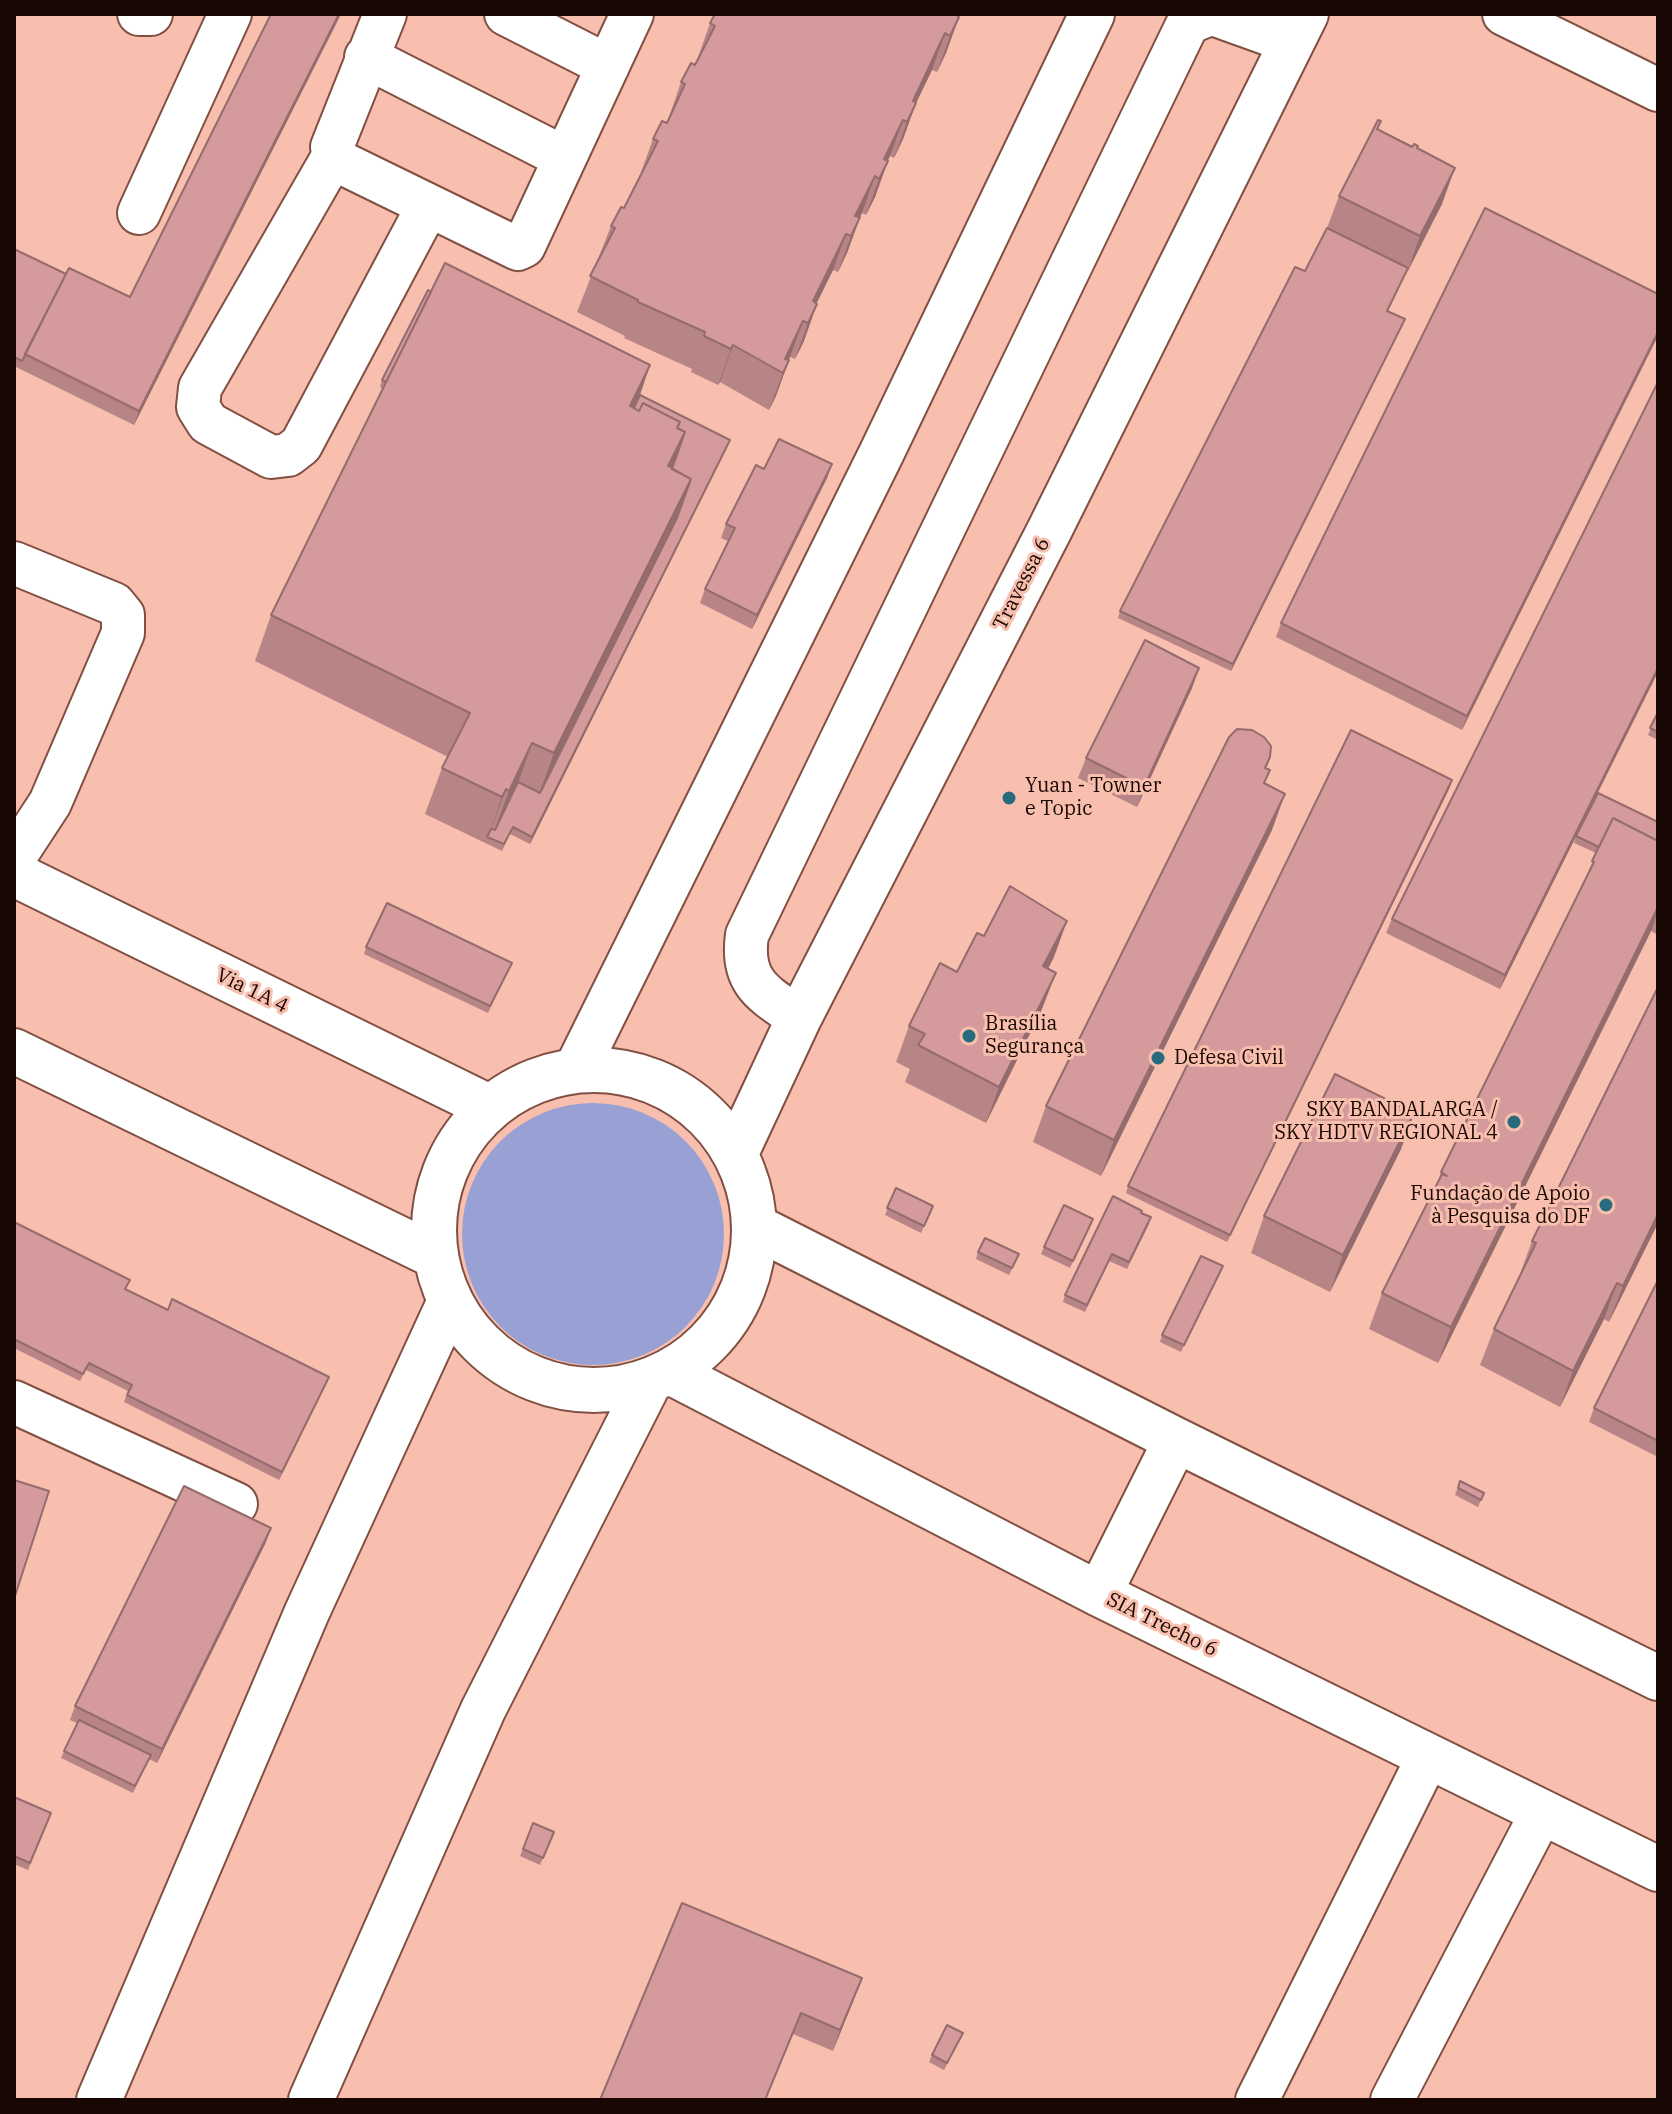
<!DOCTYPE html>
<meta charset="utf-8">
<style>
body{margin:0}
#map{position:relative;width:1672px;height:2114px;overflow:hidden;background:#f8bfae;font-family:"IBM Plex Serif",serif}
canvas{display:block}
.frame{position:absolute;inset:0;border:16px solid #190703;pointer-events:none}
</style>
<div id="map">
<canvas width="1672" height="2114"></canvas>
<div class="frame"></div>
</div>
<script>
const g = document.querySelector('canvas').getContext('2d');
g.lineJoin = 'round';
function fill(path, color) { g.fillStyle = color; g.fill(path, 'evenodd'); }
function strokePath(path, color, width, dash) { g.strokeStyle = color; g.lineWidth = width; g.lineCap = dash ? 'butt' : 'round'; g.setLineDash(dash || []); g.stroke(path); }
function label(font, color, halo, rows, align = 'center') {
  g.font = font + ' "IBM Plex Serif",serif'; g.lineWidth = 6; g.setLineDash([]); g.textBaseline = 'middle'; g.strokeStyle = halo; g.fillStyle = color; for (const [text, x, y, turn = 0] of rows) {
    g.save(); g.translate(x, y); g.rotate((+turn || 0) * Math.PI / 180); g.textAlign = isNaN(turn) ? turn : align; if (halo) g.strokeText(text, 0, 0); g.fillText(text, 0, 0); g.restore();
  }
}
fill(new Path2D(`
 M462 1234a131 131 0 1 1 262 0a131 131 0 1 1-262 0Z`), '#98a0d4');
const minor = new Path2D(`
 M 139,14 L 151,14
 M 385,14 L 332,147 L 338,161 L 518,249 L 524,246 L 632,14
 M 506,14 L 608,66
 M 1213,14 L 1291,42
 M 1504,14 L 1658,90
 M 366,57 L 565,158
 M 334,155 L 200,388 L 198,407 L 208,423 L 271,457 L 288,455 L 301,445 L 428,206
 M 139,213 L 230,14
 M 14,563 L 114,604 L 123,615 L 123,633 L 50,803 L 14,858
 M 799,1018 C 764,994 740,983 747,935 L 1188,23 L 1210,14
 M 14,1402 L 236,1504
 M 1257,2100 L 1428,1757
 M 1392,2100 L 1542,1812`);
const major = new Path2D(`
 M 14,874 L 489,1107
 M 14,1051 L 435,1256
 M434 1230a160 160 0 1 1 320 0a160 160 0 1 1-320 0Z
 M 576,1070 L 881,454 L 1092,14
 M 736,1153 L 799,1018 L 1049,531 L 1306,14
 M 756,1227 L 1176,1440 L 1658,1678
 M 670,1372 L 1099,1594 L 1658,1869
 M 1099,1594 L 1176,1440
 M 99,2100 L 307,1612 L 449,1303
 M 311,2100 L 483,1710 L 650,1381`);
strokePath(minor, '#815042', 46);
strokePath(major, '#815042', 48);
strokePath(minor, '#fff', 42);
strokePath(major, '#fff', 44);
fill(new Path2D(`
 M 271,14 L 341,14 L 134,425 L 14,366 L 14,249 L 66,274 L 130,297 Z
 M 715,14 L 960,14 L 946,53 L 937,72 L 932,70 L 916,103 L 903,139 L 894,158 L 890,156 L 888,160 L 875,197 L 866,215 L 862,213 L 847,253 L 838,272 L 833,270 L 816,304 L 804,341 L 795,359 L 790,357 L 789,360 L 776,396 L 769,410 L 720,382 L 718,385 L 691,372 L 692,369 L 624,338 L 625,336 L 577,312 L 611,226 L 624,208 L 640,175 L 653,139 L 667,123 L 681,82 L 697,60 L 710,23 Z
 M 1378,129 L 1417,148 L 1442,204 L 1406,272 L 1388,311 L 1405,319 L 1402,326 L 1231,671 L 1118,618 L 1120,611 L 1305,271 L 1327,228 L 1339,196 Z
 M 1658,294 L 1462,730 L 1276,637 L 1281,623 Z
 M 650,365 L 640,395 L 727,447 L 530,844 L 510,834 L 502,851 L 425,814 L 442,768 L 448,757 L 255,661 L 271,615 L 383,389 L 380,387 L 382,380 Z
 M 1658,382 L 1658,672 L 1577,833 L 1658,822 L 1658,935 L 1651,931 L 1438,1363 L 1369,1329 L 1382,1293 L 1438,1183 L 1441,1172 L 1585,880 L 1596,853 L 1574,843 L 1576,836 L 1500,989 L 1386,933 L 1392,919 Z
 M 832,464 L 827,478 L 752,629 L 700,603 L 705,589 L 728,541 L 721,538 L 726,524 L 764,469 Z
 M 1199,668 L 1192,688 L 1137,807 L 1078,778 L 1086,758 Z
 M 1658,712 L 1658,740 L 1648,735 Z
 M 1270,757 L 1266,769 L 1265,784 L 1272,830 L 1101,1176 L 1033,1142 L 1046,1106 Z
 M 1450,787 L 1227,1242 L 1126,1193 L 1128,1186 Z
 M 984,936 L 1054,957 L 1048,969 L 1042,1009 L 986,1123 L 905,1082 L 910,1069 L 896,1062 L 909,1026 L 957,972 Z
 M 366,947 L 509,970 L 488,1013 L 364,954 Z
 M 1414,1113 L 1401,1149 L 1330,1292 L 1251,1253 L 1264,1216 Z
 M 896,1188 L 930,1213 L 921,1233 L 885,1215 Z
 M 1141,1213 L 1149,1224 L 1127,1269 L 1109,1261 L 1085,1312 L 1063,1302 L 1065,1295 Z
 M 14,1222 L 126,1290 L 168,1310 L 329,1377 L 279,1480 L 124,1402 L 128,1391 L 86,1370 L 80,1381 L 14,1348 Z
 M 1658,1223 L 1609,1322 L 1604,1319 L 1560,1407 L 1480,1365 L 1494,1329 L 1519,1277 L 1532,1241 Z
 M 1090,1226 L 1070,1268 L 1041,1254 L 1044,1247 Z
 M 978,1252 L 1016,1261 L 1009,1275 L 976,1259 Z
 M 1220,1273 L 1181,1352 L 1160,1342 L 1162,1335 Z
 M 1658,1280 L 1658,1457 L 1589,1422 L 1594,1408 Z
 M 1460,1481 L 1484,1493 L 1478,1507 L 1455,1495 Z
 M 266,1542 L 157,1763 L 149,1759 L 133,1793 L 61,1758 L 77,1723 L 70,1720 L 75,1706 Z
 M 14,1797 L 51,1813 L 28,1870 L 14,1864 Z
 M 533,1823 L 554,1832 L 540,1865 L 520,1856 Z
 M 682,1903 L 854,1999 L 833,2051 L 793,2034 Z
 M 963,2033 L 944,2070 L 929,2062 L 932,2055 Z`), '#b78586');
fill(new Path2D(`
 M 339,14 L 341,14 L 134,425 L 139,411 Z
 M 959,17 L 946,53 L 937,72 L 950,36 Z
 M 945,33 L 932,70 L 907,122 L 913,101 Z
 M 916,103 L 903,139 L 894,158 L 907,122 Z
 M 903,120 L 890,156 L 879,178 L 884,159 Z
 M 888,161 L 875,197 L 866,215 L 879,179 Z
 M 1455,168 L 1442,204 L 1407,273 L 1420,236 Z
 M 875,176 L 862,213 L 850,236 L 855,216 Z
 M 860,217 L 847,253 L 838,272 L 851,236 Z
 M 846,234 L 833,270 L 807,323 L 813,301 Z
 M 817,304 L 804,341 L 795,359 L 808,323 Z
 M 1405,319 L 1402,326 L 1231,671 L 1233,664 Z
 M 803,321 L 790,357 L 782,373 L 785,359 Z
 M 1658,332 L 1658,336 L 1462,730 L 1467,716 Z
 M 733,345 L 720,382 L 718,385 L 731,349 Z
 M 789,360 L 776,396 L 769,410 L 783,373 Z
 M 650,365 L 634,412 L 630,406 Z
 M 685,432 L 668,478 L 668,466 Z
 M 730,440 L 727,447 L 530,844 L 532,837 Z
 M 832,464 L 827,478 L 752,629 L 757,615 Z
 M 691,479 L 674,525 L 537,800 L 554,753 Z
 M 1199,668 L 1192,688 L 1137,807 L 1144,787 Z
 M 1658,668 L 1658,672 L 1500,989 L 1505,975 Z
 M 532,743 L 516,789 L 492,837 L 509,791 Z
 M 1452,780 L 1450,787 L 1227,1242 L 1230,1235 Z
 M 506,789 L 488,837 L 502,797 Z
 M 1285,794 L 1272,830 L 1101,1176 L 1114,1140 Z
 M 1658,907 L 1658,911 L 1651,931 L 1438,1363 L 1451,1327 Z
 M 1067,921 L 1054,957 L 1030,1002 L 1043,966 Z
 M 1056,973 L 1042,1009 L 986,1123 L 999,1087 Z
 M 1414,1113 L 1401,1149 L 1330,1292 L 1343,1255 Z
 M 1658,1214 L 1658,1223 L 1609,1322 L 1623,1286 Z
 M 1617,1283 L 1604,1319 L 1560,1407 L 1573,1371 Z
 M 329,1377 L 326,1384 L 279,1480 L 282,1472 Z
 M 271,1528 L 266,1542 L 157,1763 L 162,1749 Z
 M 862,1978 L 854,1999 L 833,2051 L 840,2030 Z`), '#956c6d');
const building = new Path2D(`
 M 271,14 L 339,14 L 139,411 L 25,354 L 69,268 L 130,297 Z
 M 715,14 L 955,14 L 959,17 L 950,36 L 945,33 L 913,101 L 916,103 L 907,122 L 903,120 L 884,159 L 888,161 L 879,179 L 875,176 L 855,216 L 860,217 L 851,236 L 846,234 L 813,301 L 817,304 L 808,323 L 803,321 L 785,359 L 789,360 L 783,373 L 733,345 L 731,349 L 704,336 L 705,332 L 638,302 L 638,300 L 590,276 L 615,228 L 611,226 L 621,207 L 624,208 L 658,141 L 653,139 L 662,121 L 667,123 L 685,84 L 681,82 L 691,63 L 695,65 L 715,26 L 710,23 Z
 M 1378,120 L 1381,121 L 1377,129 L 1412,147 L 1414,144 L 1418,146 L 1417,148 L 1455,168 L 1420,236 L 1339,196 Z
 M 1485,208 L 1658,294 L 1658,332 L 1467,716 L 1281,623 Z
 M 1327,228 L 1408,268 L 1387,311 L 1405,319 L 1233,664 L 1120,611 L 1295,267 L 1305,271 Z
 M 14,249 L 66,274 L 22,361 L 14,357 Z
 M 445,263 L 650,365 L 630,406 L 639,411 L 643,403 L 680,422 L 677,428 L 685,432 L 668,466 L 691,479 L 554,753 L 532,743 L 509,791 L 506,789 L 502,797 L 442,768 L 470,713 L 271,615 Z
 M 428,290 L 431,292 L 386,382 L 382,380 Z
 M 1658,382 L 1658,668 L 1505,975 L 1392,919 Z
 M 640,395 L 730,440 L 532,837 L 513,827 L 504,844 L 487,837 L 491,829 L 495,830 L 518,782 L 540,793 L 677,518 L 691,479 L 672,469 L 685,432 L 677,428 L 680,422 L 643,403 L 639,411 L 634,408 Z
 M 779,439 L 832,464 L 757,615 L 705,589 L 735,528 L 726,524 L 756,465 L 764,469 Z
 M 1145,640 L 1199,668 L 1144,787 L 1086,758 Z
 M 1658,712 L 1658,732 L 1650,728 Z
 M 1237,729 L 1252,730 L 1264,737 L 1271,746 L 1270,757 L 1265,768 L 1270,770 L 1264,783 L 1285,794 L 1114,1140 L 1046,1106 L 1229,737 Z
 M 1351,730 L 1452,780 L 1230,1235 L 1128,1186 Z
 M 1598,793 L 1658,822 L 1658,841 L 1613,818 L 1599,847 L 1576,836 Z
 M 1613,818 L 1658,841 L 1658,907 L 1451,1327 L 1382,1293 L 1442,1174 L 1447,1176 L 1441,1172 L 1594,862 L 1592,861 Z
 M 1010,886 L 1067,921 L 1043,966 L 1056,973 L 999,1087 L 918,1045 L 925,1034 L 909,1026 L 940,963 L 957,972 L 977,933 L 984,936 Z
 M 387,903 L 512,963 L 490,1006 L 366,947 Z
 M 1658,987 L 1658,1214 L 1623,1286 L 1617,1283 L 1573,1371 L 1494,1329 L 1536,1243 L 1532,1241 Z
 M 1335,1074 L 1414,1113 L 1343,1255 L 1264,1216 Z
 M 896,1188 L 933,1206 L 924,1226 L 887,1208 Z
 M 1113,1196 L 1142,1211 L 1141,1213 L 1151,1217 L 1129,1262 L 1112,1254 L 1087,1305 L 1065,1295 Z
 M 1064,1205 L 1093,1219 L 1073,1261 L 1044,1247 Z
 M 14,1222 L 130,1280 L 125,1289 L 168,1310 L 172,1299 L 329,1377 L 282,1472 L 127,1395 L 132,1385 L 89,1363 L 83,1374 L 14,1339 Z
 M 985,1238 L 1019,1254 L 1012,1268 L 978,1252 Z
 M 1201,1256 L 1223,1266 L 1184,1345 L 1162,1335 Z
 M 1658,1280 L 1658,1441 L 1594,1408 Z
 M 14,1480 L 49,1491 L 14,1599 Z
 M 1460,1481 L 1484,1493 L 1481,1500 L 1458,1488 Z
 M 184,1486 L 271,1528 L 162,1749 L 75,1706 Z
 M 79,1720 L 151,1755 L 135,1786 L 64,1751 Z
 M 14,1797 L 51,1813 L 30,1863 L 14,1856 Z
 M 533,1823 L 554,1832 L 543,1858 L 523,1849 Z
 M 682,1903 L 862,1978 L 840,2030 L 801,2013 L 765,2100 L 600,2100 Z
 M 947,2025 L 963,2033 L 947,2063 L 932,2055 Z`);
fill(building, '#d59b9c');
strokePath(building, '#956c6d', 2);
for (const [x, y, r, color] of [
 [1009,798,8,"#276b7c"],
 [969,1036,8,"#276b7c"],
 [1158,1058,8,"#276b7c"],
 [1514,1122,8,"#276b7c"],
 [1606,1205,8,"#276b7c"]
]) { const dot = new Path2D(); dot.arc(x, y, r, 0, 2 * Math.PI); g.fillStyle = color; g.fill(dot); strokePath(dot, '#f8bfae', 3); }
label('20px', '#190703', '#f8bfae', [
 ["Travessa 6",1022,584,-63],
 ["Via 1A 4",252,991,26],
 ["SIA Trecho 6",1162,1625,26]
]);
label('20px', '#190703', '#f8bfae', [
 ["Yuan - Towner",1025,786],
 ["e Topic",1025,809],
 ["Brasília",985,1024],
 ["Segurança",985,1047],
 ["Defesa Civil",1174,1058],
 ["SKY BANDALARGA /",1498,1110,"right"],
 ["SKY HDTV REGIONAL 4",1498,1133,"right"],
 ["Fundação de Apoio",1590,1194,"right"],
 ["à Pesquisa do DF",1590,1217,"right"]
], 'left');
</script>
